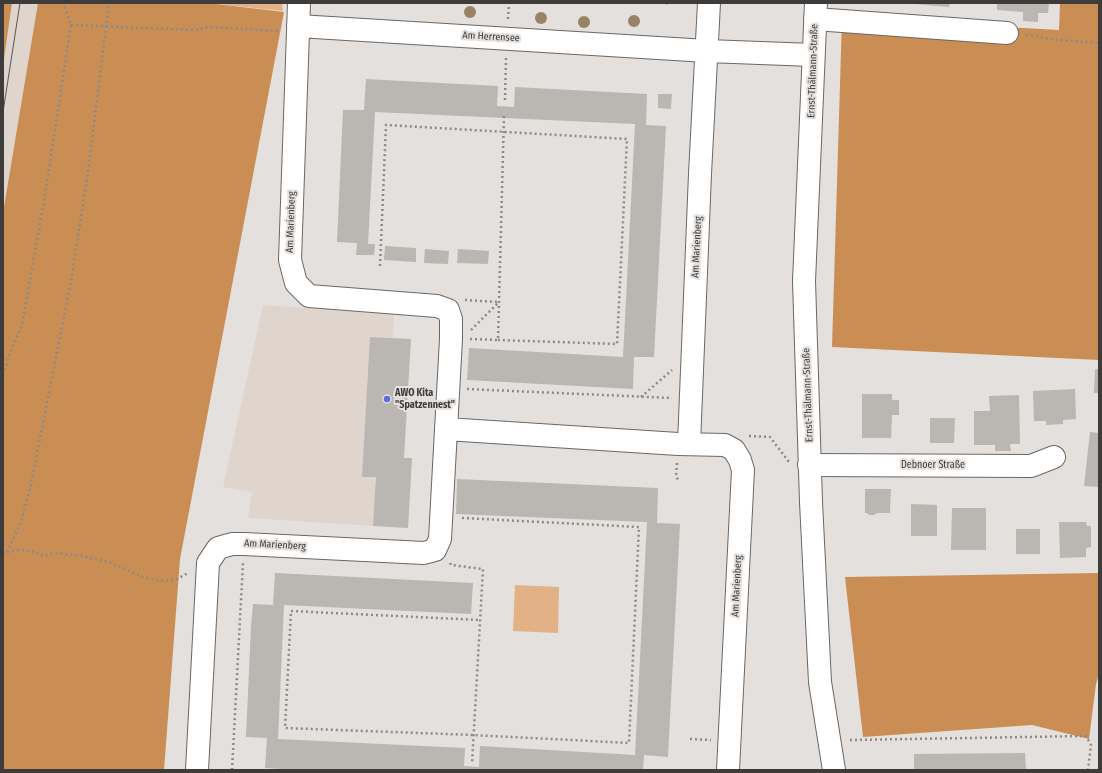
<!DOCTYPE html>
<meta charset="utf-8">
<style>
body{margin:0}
#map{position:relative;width:1102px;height:773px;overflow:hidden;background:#e4e0dd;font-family:"Fira Sans Condensed",sans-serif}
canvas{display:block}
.frame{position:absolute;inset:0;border:4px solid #3e3c3b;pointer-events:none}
</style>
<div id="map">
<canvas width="1102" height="773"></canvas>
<div class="frame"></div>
</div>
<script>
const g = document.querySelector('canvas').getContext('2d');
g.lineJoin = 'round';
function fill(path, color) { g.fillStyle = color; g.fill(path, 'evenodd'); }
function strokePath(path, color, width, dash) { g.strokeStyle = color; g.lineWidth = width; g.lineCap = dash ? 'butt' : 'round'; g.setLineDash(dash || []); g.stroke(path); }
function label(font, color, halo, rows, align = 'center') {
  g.font = font + ' "Fira Sans Condensed",sans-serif'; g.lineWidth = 4; g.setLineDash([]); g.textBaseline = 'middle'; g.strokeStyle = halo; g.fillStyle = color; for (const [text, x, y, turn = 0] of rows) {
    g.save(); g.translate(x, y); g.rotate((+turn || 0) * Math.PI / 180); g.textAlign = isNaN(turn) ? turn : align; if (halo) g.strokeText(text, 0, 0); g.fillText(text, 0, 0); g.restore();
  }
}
fill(new Path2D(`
 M 12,3 L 38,3 L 3,213 L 3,66 Z
 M 263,305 L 394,314 L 393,338 L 404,458 L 412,458 L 408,528 L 248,518 L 252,492 L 223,487 Z`), '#dfd5cc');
fill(new Path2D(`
 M 208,3 L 282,3 L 283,11 Z
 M 515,585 L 559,587 L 558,633 L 513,631 Z`), '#e2b286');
fill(new Path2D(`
 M 3,3 L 12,3 L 3,66 Z
 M 38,3 L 208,3 L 284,12 L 180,559 L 164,770 L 3,770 L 3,213 Z
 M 1060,3 L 1099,3 L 1099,360 L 832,347 L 842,18 L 1059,30 Z
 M 1099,573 L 1099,674 L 1096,684 L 1089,739 L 1032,725 L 863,737 L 845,577 Z`), '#ca8e54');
fill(new Path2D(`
 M 915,3 L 950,3 L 949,7 L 915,4 Z
 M 997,3 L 1049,3 L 1048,13 L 1038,13 L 1038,22 L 1023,21 L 1023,12 L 997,10 Z
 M 366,79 L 498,86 L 497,106 L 514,107 L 515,87 L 647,94 L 646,125 L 666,126 L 654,357 L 634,357 L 633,389 L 467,380 L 469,348 L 623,357 L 635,124 L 375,112 L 368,244 L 375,244 L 374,255 L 356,255 L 357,243 L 337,242 L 343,110 L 364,110 Z
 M 658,94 L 672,94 L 671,109 L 658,108 Z
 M 385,246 L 416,248 L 416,262 L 384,260 Z
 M 425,249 L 449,251 L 448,264 L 424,263 Z
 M 458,249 L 489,251 L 488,264 L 457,263 Z
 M 370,337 L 411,339 L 404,458 L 412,458 L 408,528 L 373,526 L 376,477 L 362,477 Z
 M 1095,369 L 1099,369 L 1099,393 L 1094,393 Z
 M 1075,389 L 1076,419 L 1063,420 L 1063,424 L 1046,425 L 1046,421 L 1034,421 L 1033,391 Z
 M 862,394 L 892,394 L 892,400 L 899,400 L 899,415 L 892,415 L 891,438 L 862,438 Z
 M 1019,395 L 1020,444 L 1010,444 L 1011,451 L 995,451 L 995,445 L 974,445 L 974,411 L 990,411 L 989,396 Z
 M 930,418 L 955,418 L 954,443 L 930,443 Z
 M 1090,432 L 1099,433 L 1099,487 L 1084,486 Z
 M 457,479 L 658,488 L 657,523 L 680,524 L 668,757 L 644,755 L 643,770 L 300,770 L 265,768 L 267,738 L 246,737 L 251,627 L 253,604 L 273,605 L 275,573 L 473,583 L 471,614 L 284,605 L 278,739 L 465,748 L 464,766 L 479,767 L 480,746 L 635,755 L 647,522 L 456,514 Z
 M 865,489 L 891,489 L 890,513 L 877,513 L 874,515 L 869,515 L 867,513 L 865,513 Z
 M 911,504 L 937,505 L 937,536 L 911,536 Z
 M 952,508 L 986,508 L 986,550 L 951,550 Z
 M 1059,522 L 1086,522 L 1087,526 L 1091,526 L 1091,547 L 1086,548 L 1086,557 L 1060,558 Z
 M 1016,529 L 1040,529 L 1040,554 L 1016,554 Z
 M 1025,753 L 1026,770 L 914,770 L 914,754 Z`), '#bab6b2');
const minor = new Path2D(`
 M 815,19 L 1007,33
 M 298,26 L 707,51 L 813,55
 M 446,429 L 678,444 L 725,445 L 734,450 L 740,460 L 743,470 L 728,770
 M 689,444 L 700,174 L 709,3
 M 809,465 L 1031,466 L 1054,457
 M 197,770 L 208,563 L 218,548 L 232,544 L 244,544 L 424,553 L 435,550 L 440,539 L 451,339 L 451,319 L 448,310 L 437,306 L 309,296 L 296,283 L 290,260 L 299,3`);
const major = new Path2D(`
 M 816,3 L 804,281 L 811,502 L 820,682 L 834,770`);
strokePath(minor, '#6b6764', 24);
strokePath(major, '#6b6764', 24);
strokePath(new Path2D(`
 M 666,4 L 667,3
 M 508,19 L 509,3
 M 71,25 L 194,30 L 211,27 L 278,31
 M 1026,35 L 1060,40 L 1099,43
 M 505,100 L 506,58
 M 380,266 L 386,125 L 627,139 L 617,344 L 498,340
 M 465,300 L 498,302
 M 471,330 L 498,303
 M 470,339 L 498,340 L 504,116
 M 3,375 L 10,353 L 22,325 L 45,195 L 71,25 L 63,3
 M 467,389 L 672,398
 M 641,397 L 672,370
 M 749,436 L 770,437 L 789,462
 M 677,463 L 676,476 L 679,482
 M 462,518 L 639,527 L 629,743 L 473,735 L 285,728 L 291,611 L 480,620
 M 7,552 L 21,522 L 31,484 L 71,281 L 88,172 L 109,3
 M 3,555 C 15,546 31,550 43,556 L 54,553 L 82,556 L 109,562 L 143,577 L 161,581 L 177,579 L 188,573
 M 450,563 L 451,565 L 483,569 L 472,764
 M 690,739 L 711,740
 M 850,740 L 1086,736 L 1091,745 L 1088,770
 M 232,770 L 243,563`), '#8c8987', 2.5, [2, 3]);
strokePath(minor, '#fff', 22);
strokePath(major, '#fff', 22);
strokePath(new Path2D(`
 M 3,112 L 20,3
 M 1098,770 L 1099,765`), '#595755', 1);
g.fillStyle = '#9a8266';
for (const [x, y] of [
 [470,12],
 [541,18],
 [634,21],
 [584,22]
]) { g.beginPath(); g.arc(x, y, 6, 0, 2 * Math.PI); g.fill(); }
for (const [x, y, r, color] of [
 [387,399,4,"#5c6ce3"]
]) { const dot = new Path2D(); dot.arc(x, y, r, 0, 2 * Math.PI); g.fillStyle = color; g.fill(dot); strokePath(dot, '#e4e0dd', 1.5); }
label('10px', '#3e3c3b', '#e4e0dd', [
 ["Am Herrensee",491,37,3],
 ["Ernst-Thälmann-Straße",813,71,-88],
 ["Am Marienberg",291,222,-88],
 ["Am Marienberg",697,247,-87],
 ["Ernst-Thälmann-Straße",808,395,-92],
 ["Debnoer Straße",933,465],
 ["Am Marienberg",275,545,3],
 ["Am Marienberg",737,586,-87]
]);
label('bold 10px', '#3e3c3b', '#e4e0dd', [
 ["AWO Kita",395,393],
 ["\"Spatzennest\"",395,405]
], 'left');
</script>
